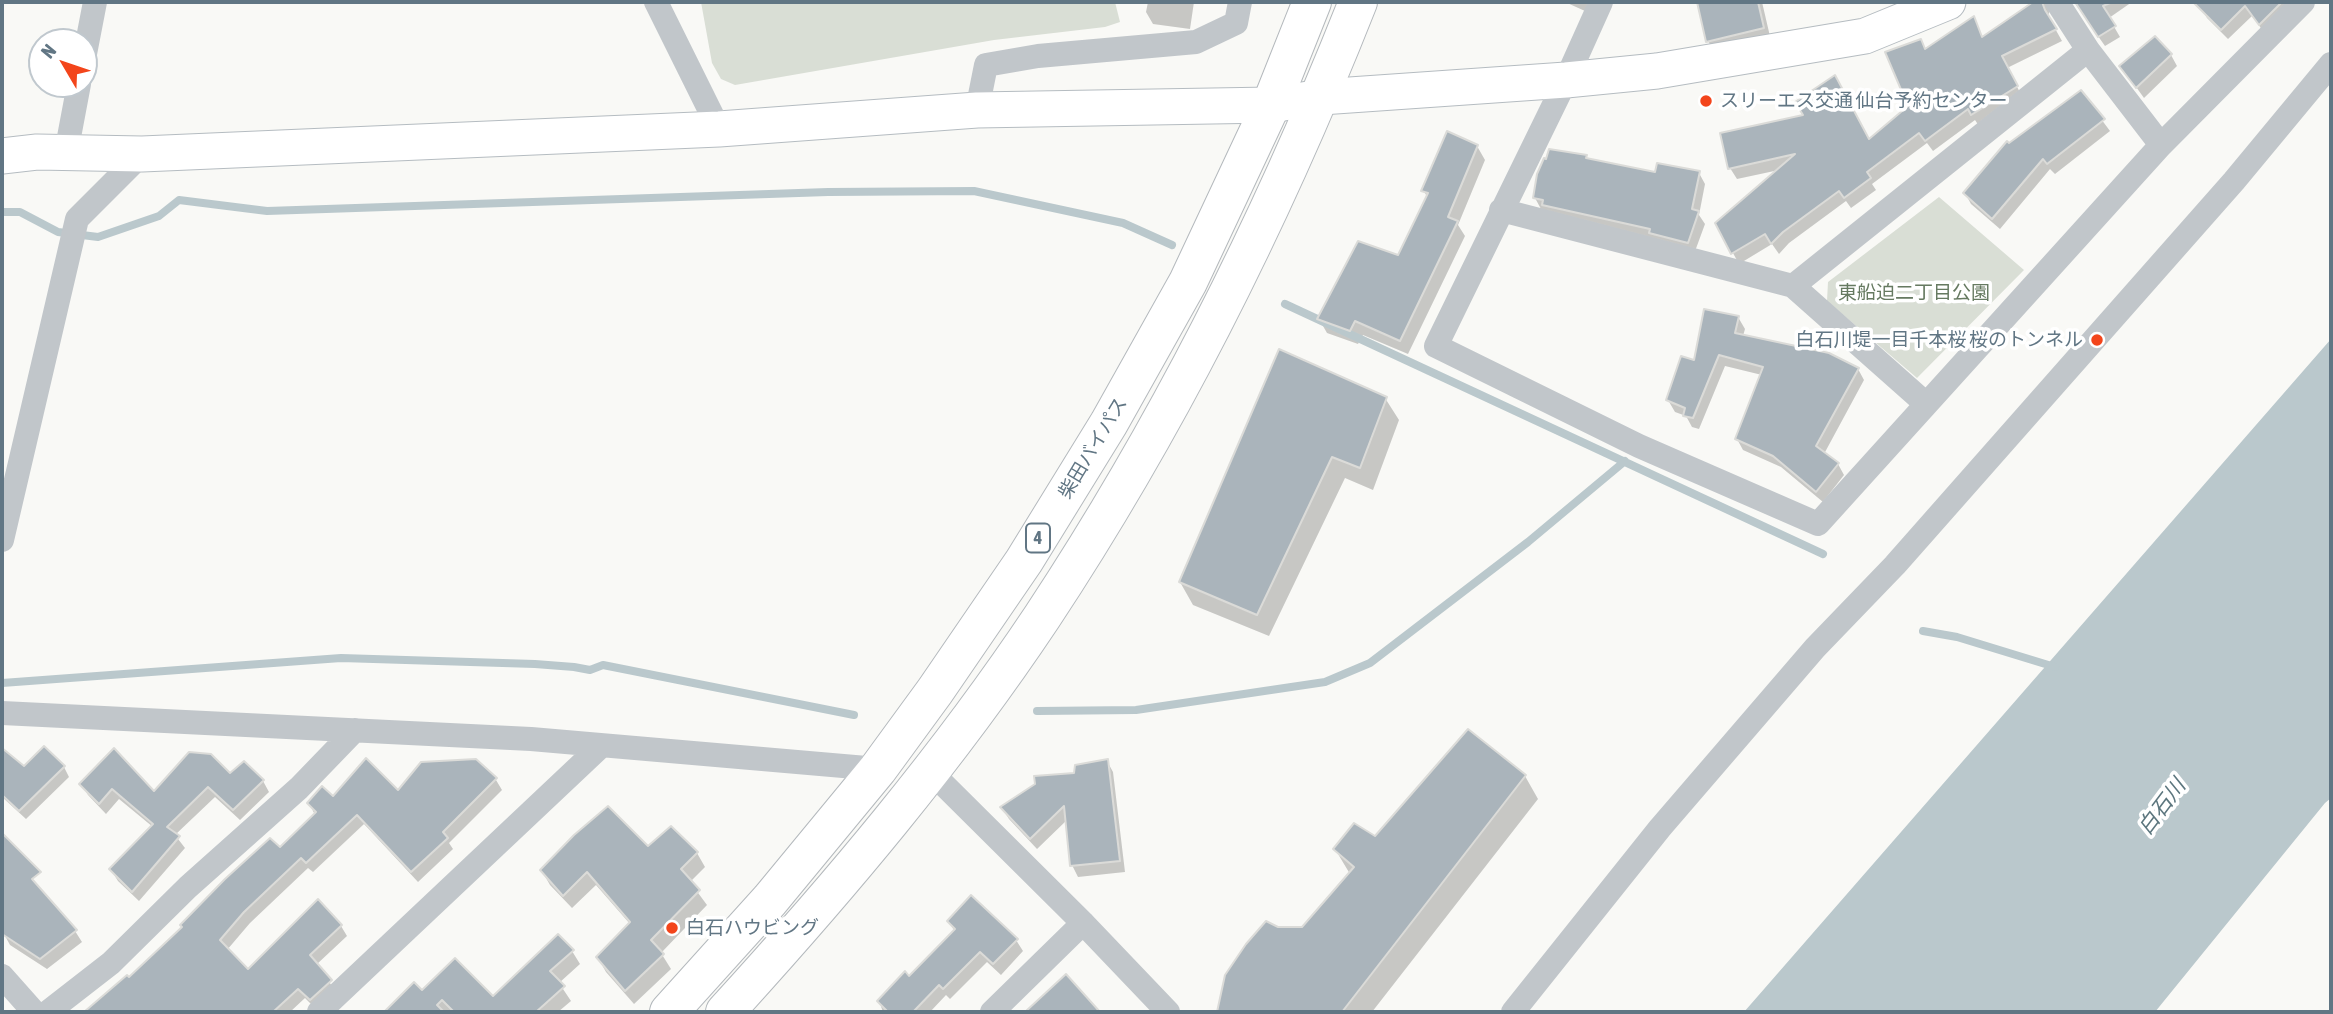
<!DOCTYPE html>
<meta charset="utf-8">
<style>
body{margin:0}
#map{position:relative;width:2333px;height:1014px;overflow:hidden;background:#f9f9f6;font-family:"Asap Condensed",sans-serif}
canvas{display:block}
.frame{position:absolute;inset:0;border:4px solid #617684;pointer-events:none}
.north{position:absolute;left:28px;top:28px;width:70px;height:70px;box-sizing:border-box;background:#fff;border:2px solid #c0c8ce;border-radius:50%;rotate:309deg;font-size:19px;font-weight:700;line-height:28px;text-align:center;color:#617684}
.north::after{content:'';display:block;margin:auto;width:24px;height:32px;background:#f3451b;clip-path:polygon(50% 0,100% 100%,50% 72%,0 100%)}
</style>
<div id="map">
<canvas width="2333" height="1014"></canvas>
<div class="frame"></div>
<div class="north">N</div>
</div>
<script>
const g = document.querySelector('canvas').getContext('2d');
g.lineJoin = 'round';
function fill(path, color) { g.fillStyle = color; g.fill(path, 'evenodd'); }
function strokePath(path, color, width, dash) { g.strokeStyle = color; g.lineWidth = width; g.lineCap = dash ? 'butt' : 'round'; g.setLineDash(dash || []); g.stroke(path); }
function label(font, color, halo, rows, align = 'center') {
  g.font = font + ' "Asap Condensed","Noto Sans JP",sans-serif'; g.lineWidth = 7; g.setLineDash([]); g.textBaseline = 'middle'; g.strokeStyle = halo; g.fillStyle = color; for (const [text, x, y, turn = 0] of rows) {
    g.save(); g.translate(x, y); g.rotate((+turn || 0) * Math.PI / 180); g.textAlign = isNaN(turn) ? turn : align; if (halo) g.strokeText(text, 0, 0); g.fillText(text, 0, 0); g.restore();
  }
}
fill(new Path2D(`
 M 701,2 L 1115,2 L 1120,22 L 1105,27 L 994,40 L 735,85 L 721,79 L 712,63 Z
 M 1939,197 L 2024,270 L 1917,378 L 1827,301 L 1828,282 Z`), '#d9ded5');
fill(new Path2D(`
 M 2331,339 L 2331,798 L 2325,803 L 2155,1012 L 1744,1012 Z`), '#bac8cc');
fill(new Path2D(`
 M 1148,2 L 1194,2 L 1190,29 L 1153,24 L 1146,12 Z
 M 1565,2 L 1590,2 L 1585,11 Z
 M 1699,2 L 1762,2 L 1772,45 L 1718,58 L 1708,41 Z
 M 2036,2 L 2051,2 L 2052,4 L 2048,16 L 2062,41 L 2007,68 L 2023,98 L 1979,126 L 1975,120 L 1933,151 L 1927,143 L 1872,184 L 1876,190 L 1851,208 L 1846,201 L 1789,243 L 1779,254 L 1772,244 L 1739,264 L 1717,224 L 1779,170 L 1737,179 L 1730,168 L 1722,134 L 1869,141 L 1910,107 L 1926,51 L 1973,18 L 1983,39 Z
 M 2074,2 L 2132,2 L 2109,18 L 2120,37 L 2105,46 Z
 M 2205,2 L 2301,2 L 2266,35 L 2252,16 L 2228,39 L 2207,18 L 2200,7 Z
 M 2155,39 L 2171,55 L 2177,66 L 2144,98 L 2121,66 Z
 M 2081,92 L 2110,131 L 2055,174 L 2050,169 L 2000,229 L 1971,204 L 1965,193 L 2009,145 Z
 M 1477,146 L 1485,160 L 1458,225 L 1465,236 L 1408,354 L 1363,335 L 1358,344 L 1327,333 L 1319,319 L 1399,257 L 1428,198 L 1423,190 Z
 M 1586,157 L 1588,160 L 1656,175 L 1699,173 L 1705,184 L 1699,215 L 1705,224 L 1694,254 L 1541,209 L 1535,198 Z
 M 1738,317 L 1745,329 L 1743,336 L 1858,369 L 1864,380 L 1824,454 L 1838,464 L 1844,475 L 1823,502 L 1781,467 L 1743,450 L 1737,439 L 1762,375 L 1725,366 L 1699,429 L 1692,427 L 1686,416 L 1675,412 L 1668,400 L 1695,363 Z
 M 1385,398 L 1399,420 L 1373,490 L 1345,478 L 1269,636 L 1193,605 L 1180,582 Z
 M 44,749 L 64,767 L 69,777 L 26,819 L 2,797 L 2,750 L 24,769 Z
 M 475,761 L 496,780 L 502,790 L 449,843 L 453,849 L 418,882 L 364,824 L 313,872 L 308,868 L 250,923 L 227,950 L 248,972 L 341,926 L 347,936 L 316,965 L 336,991 L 317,1010 L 305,998 L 290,1012 L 86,1012 L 126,978 L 129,980 L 280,849 L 315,815 L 309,803 L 398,792 Z
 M 1107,761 L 1113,772 L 1125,872 L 1078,877 L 1072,865 L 1067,820 L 1037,849 L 1009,819 L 1002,808 Z
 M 230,776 L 263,781 L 269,792 L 240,820 L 215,797 L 175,835 L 185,848 L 139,901 L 118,881 L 111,870 L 153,827 L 119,799 L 106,814 L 88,795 L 81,784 L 154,793 Z
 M 1525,776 L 1538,799 L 1372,1012 L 1219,1012 L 1226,976 L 1277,929 L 1302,929 L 1350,874 L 1335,849 L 1375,838 Z
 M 648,849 L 697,853 L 705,867 L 690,882 L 707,905 L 661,953 L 671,969 L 634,1004 L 606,972 L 598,958 L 630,924 L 596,885 L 572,908 L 550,885 L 542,871 Z
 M 2,867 L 55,916 L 75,931 L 82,942 L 47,969 L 10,945 L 4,934 L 15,921 L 2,914 Z
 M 949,922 L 1016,940 L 1023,951 L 1001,975 L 987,962 L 950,999 L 946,995 L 930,1012 L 883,1012 L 879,1001 L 909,978 L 955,932 Z
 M 572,951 L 580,964 L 559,983 L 571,1001 L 558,1012 L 389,1012 L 422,993 L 493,999 Z`), '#0003');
strokePath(new Path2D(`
 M 2,212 L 20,212 L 58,232 L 98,237 L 159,216 L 179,200 L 267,211 L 828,192 L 974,191 L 1123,223 L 1172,245
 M 1285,304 L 1823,554
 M 1923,631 L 1957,637 L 2055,667
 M 2,683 L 341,658 L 535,664 L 574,667 L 590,670 L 603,665 L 854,715
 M 1037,711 L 1136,710 L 1325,682 L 1370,663 L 1528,542 L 1625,461`), '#bac8cc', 8);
const building = new Path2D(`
 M 1697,2 L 1758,2 L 1764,28 L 1706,42 Z
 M 2033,2 L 2042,2 L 2045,10 L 2057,29 L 2002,56 L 2018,86 L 1971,115 L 1968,109 L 1925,141 L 1919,133 L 1867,172 L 1871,178 L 1844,198 L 1839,191 L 1783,232 L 1771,244 L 1765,234 L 1731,254 L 1715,223 L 1795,154 L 1728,169 L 1720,133 L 1803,115 L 1795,102 L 1835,75 L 1869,139 L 1908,106 L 1885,52 L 1921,39 L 1925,49 L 1974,16 L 1982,37 Z
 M 2075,2 L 2112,2 L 2103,6 L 2116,26 L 2098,37 Z
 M 2193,2 L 2282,2 L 2259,25 L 2245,6 L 2221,30 Z
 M 2155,36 L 2172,54 L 2136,88 L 2119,66 Z
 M 2081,90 L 2105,119 L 2047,164 L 2043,159 L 1992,219 L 1963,193 L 2007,141 L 2009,143 Z
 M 1447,131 L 1478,145 L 1448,217 L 1458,221 L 1400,341 L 1355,321 L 1350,331 L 1317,319 L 1358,241 L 1398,255 L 1428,193 L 1421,191 Z
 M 1549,149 L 1587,155 L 1586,158 L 1655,172 L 1657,163 L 1700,171 L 1692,209 L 1699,211 L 1688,243 L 1649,233 L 1650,229 L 1542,205 L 1543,200 L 1533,198 L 1537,174 L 1544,158 L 1546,159 Z
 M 1704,309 L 1739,316 L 1735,333 L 1829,353 L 1859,368 L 1816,446 L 1839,463 L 1816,492 L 1773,456 L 1735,439 L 1763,367 L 1719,355 L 1693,418 L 1683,416 L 1685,408 L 1666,400 L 1681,356 L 1694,360 Z
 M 1279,349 L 1387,397 L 1360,468 L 1332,457 L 1257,615 L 1179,582 Z
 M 1468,729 L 1526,775 L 1342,1012 L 1217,1012 L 1225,975 L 1246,944 L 1266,921 L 1278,927 L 1302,927 L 1354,867 L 1333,849 L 1354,823 L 1375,836 Z
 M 44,746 L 65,766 L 19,811 L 2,795 L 2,748 L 24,766 Z
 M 114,748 L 154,791 L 189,752 L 211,754 L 230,773 L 244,761 L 264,780 L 233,810 L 208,787 L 167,827 L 180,836 L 132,892 L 109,869 L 153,824 L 112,789 L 99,804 L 79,784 Z
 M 366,758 L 398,790 L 421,762 L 476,759 L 497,778 L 443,832 L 448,838 L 411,872 L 357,815 L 306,863 L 301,858 L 244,912 L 220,940 L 248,969 L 318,899 L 342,925 L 310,955 L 332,980 L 310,1000 L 298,989 L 273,1012 L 84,1012 L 127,975 L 129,977 L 182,927 L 180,925 L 225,879 L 270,838 L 280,847 L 316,812 L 307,803 L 322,786 L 333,796 Z
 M 1108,759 L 1120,861 L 1070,866 L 1064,806 L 1030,839 L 1000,807 L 1035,784 L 1034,776 L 1074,773 L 1075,765 Z
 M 608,806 L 648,846 L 671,826 L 698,852 L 681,869 L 700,890 L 651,940 L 664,954 L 625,991 L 596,957 L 630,922 L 587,872 L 563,896 L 540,870 L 574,835 Z
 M 2,833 L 41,872 L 32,879 L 77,930 L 40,959 L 2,934 Z
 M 971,895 L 1018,939 L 993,964 L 980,952 L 943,989 L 939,985 L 913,1012 L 888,1012 L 877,1001 L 905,971 L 909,976 L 955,929 L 947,921 Z
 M 558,934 L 574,950 L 550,971 L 565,986 L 536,1012 L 454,1012 L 442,1000 L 437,1005 L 444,1012 L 384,1012 L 414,982 L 422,990 L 455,958 L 493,996 Z
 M 1066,974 L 1100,1012 L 1025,1012 Z`);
fill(building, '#aab4bb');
strokePath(building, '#dbdbd8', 2);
const secondary = new Path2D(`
 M 2,156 L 37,152 L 142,154 L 719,129 L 977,110 L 1271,105 L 1321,97 L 1566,80 L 1657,71 L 1865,36 L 1948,2`);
const highway = new Path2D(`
 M 669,1012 L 770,900 L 878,769 L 935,691 L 1024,561 L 1109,423 L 1188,282 L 1271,105 L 1312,2
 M 725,1012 C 838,888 948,758 1042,617 C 1169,425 1273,217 1358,2`);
strokePath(secondary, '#b5bcc1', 37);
strokePath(highway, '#b4b9bd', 40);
strokePath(new Path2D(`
 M 656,2 L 719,129
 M 1601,2 L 1566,80 L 1436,346 L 1639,446 L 1818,524 L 2161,145 L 2303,2
 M 2057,2 L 2088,50 L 2161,145
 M 84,59 L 95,2
 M 977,110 L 986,65 L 1038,56 L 1196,42 L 1236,23 L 1240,2
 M 66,153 L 79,84
 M 1501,210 L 1793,286 L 1925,403
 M 1793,286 L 2088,50
 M 2,540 L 77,219 L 142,154
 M 2,713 L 531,739 L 878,769
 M 929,770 L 1083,923 L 1168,1012
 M 2,976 L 34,1012
 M 48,1012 L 111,963 L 188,887 L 299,788 L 355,730
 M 319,1012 L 601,746
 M 992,1012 L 1083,923
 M 1513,1012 L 1660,828 L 1815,648 L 1895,565 L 2234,181 L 2331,64`), '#c1c6ca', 24);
strokePath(secondary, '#fff', 35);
strokePath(highway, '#fff', 38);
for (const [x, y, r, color] of [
 [1706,101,7,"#f3451b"],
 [2097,340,7,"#f3451b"],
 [672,928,7,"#f3451b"]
]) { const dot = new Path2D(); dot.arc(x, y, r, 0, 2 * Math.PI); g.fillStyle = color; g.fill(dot); strokePath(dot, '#fff', 2.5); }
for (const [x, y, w] of [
 [1038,538,24]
]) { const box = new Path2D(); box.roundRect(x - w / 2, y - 14.5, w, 29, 5); g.fillStyle = '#fff'; g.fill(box); strokePath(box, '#617684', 2); }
label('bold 18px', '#617684', null, [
 ["4",1038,538]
]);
label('19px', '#617684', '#fff', [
 ["スリーエス交通 仙台予約センター",1720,101],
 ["白石川堤一目千本桜 桜のトンネル",2083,340,"right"],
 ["白石ハウビング",686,928]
], 'left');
label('19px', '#667a61', '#fff', [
 ["東船迫二丁目公園",1914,293]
]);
label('19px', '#617684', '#fff', [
 ["柴田バイパス",1093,448,-59]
]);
label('italic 21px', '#5c767e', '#fff', [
 ["白石川",2162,807,-53]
]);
</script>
